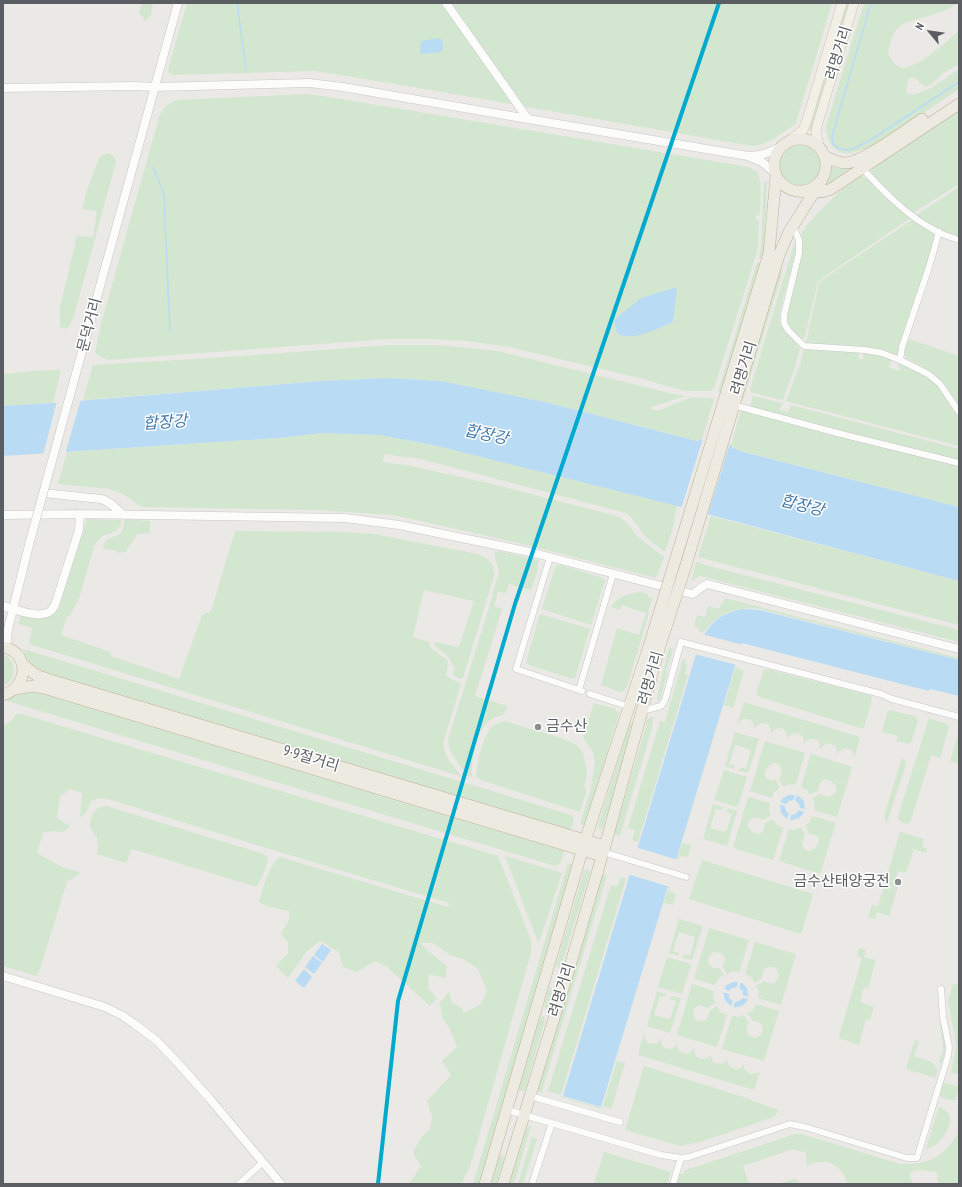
<!DOCTYPE html>
<meta charset="utf-8">
<style>
body{margin:0}
#map{position:relative;width:962px;height:1187px;overflow:hidden;background:#eae9e5;font-family:"PT Sans Narrow",sans-serif}
canvas{display:block}
.frame{position:absolute;inset:0;border:4px solid #5a5e62;pointer-events:none}
.north{position:absolute;left:910px;top:12px;width:40px;height:40px;-webkit-text-stroke:3px #fff;paint-order:stroke;rotate:299deg;font-size:11px;font-weight:700;line-height:16px;text-align:center;color:#5a5e62}
.north::after{content:'';display:block;margin:auto;width:14px;height:18px;background:#5a5e62;clip-path:polygon(50% 0,100% 100%,50% 72%,0 100%)}
</style>
<div id="map">
<canvas width="962" height="1187"></canvas>
<div class="frame"></div>
<div class="north">N</div>
</div>
<script>
const g = document.querySelector('canvas').getContext('2d');
g.lineJoin = 'round';
function fill(path, color) { g.fillStyle = color; g.fill(path, 'evenodd'); }
function strokePath(path, color, width, dash) { g.strokeStyle = color; g.lineWidth = width; g.lineCap = dash ? 'butt' : 'round'; g.setLineDash(dash || []); g.stroke(path); }
function label(font, color, halo, rows, align = 'center') {
  g.font = font + ' "PT Sans Narrow","Noto Sans KR",sans-serif'; g.lineWidth = 3; g.setLineDash([]); g.textBaseline = 'middle'; g.strokeStyle = halo; g.fillStyle = color; for (const [text, x, y, turn = 0] of rows) {
    g.save(); g.translate(x, y); g.rotate((+turn || 0) * Math.PI / 180); g.textAlign = isNaN(turn) ? turn : align; if (halo) g.strokeText(text, 0, 0); g.fillText(text, 0, 0); g.restore();
  }
}
fill(new Path2D(`
 M 142,3 L 153,3 L 151,15 L 146,21 L 139,13 Z
 M 187,3 L 832,3 L 796,123 L 794,125 C 782,133 768,145 752,146 L 413,87 L 316,71 L 173,75 L 169,72 L 168,69 Z
 M 846,3 L 850,3 L 812,130 L 808,129 Z
 M 864,3 L 959,3 C 947,11 932,15 918,19 C 911,21 903,23 898,28 C 891,35 890,45 888,54 C 892,59 895,66 901,68 C 915,71 948,40 959,31 L 959,64 L 942,74 L 933,83 L 926,87 C 919,84 919,79 912,77 L 908,80 L 906,91 L 908,94 C 926,96 945,78 959,69 L 959,89 C 943,100 926,111 910,122 C 894,133 868,151 849,153 C 833,154 826,140 826,126 Z
 M 306,94 L 322,96 L 402,109 L 748,167 C 751,168 755,170 757,172 C 763,181 760,204 760,215 L 756,216 L 756,221 L 759,220 L 758,247 L 755,258 L 714,388 L 711,391 L 685,391 L 640,378 L 509,347 L 467,341 L 431,339 L 387,339 L 108,360 L 101,357 L 95,353 L 101,324 L 160,114 L 166,106 L 177,100 Z
 M 959,110 L 959,184 L 913,213 L 872,176 C 870,173 871,170 873,167 Z
 M779 164a21 21 0 1 1 42 0a21 21 0 1 1-42 0Z
 M 109,153 L 114,157 L 116,162 L 74,316 L 68,329 L 60,327 L 60,307 L 77,236 L 93,237 L 97,211 L 82,209 L 87,190 L 100,156 Z
 M 833,166 C 838,168 843,167 848,169 L 848,172 L 826,186 L 825,182 L 829,176 L 831,168 Z
 M 862,176 L 868,179 L 892,202 L 909,217 L 909,219 L 818,281 L 805,336 L 802,340 C 793,332 786,325 787,312 L 801,255 C 802,249 800,237 802,233 C 809,220 848,181 862,176 Z
 M 764,182 L 767,182 L 764,248 L 762,259 L 759,258 L 761,247 Z
 M 959,187 L 959,238 L 934,228 L 916,216 L 918,214 Z
 M 912,220 L 933,232 L 934,235 L 934,239 L 927,267 L 898,356 L 806,343 L 819,282 Z
 M 794,245 L 796,245 L 797,247 L 796,251 L 780,311 L 779,321 L 800,349 L 795,367 L 783,400 L 754,393 L 751,392 L 750,389 Z
 M 757,262 L 760,263 L 721,393 L 718,392 Z
 M 779,268 L 783,270 L 743,400 L 739,399 Z
 M 909,339 L 959,356 L 959,408 L 935,375 L 928,370 L 906,358 C 903,351 905,346 909,339 Z
 M 390,345 L 439,345 L 498,351 L 669,393 L 685,396 L 649,408 L 657,411 L 692,397 L 714,399 L 702,439 L 697,441 L 545,402 L 441,381 L 388,378 L 322,381 L 83,400 L 93,365 L 242,356 Z
 M 804,348 L 859,352 L 858,357 L 859,359 L 862,360 L 863,358 L 863,354 L 865,353 L 877,355 L 892,360 L 889,367 L 898,371 L 900,369 L 898,367 L 899,363 L 927,376 L 938,386 L 959,416 L 959,446 L 786,401 L 800,365 Z
 M 61,370 L 53,403 L 3,406 L 3,374 L 34,371 Z
 M 753,396 L 782,403 L 780,410 L 788,412 L 791,405 L 959,449 L 959,462 L 750,408 L 750,406 Z
 M 741,410 L 959,465 L 959,507 L 737,450 L 731,445 Z
 M 322,433 L 379,435 L 433,445 L 677,506 L 673,528 L 665,552 C 659,547 651,542 645,536 C 639,529 634,518 626,513 L 562,496 L 421,459 L 384,454 L 383,462 L 406,465 L 492,484 L 620,517 L 628,524 L 638,537 L 664,557 L 656,578 L 519,543 L 393,515 L 316,510 L 142,507 L 125,495 L 110,489 L 58,484 L 67,452 L 279,438 Z
 M 711,516 L 959,581 L 959,625 L 698,557 Z
 M 87,519 L 121,520 L 121,525 L 116,531 L 102,536 L 94,546 L 79,599 L 70,616 L 67,616 L 61,635 L 111,652 L 111,656 L 179,679 L 202,615 L 211,611 L 235,531 L 343,532 L 374,534 L 477,554 C 488,558 495,564 494,576 L 463,678 L 460,679 L 453,675 L 455,666 L 452,665 C 451,654 440,652 434,645 L 435,642 L 459,647 L 474,601 L 424,590 L 413,637 L 429,642 L 431,648 L 447,660 L 448,664 L 446,676 L 461,684 L 443,743 C 444,757 452,764 460,774 L 460,776 L 29,644 L 32,628 L 19,624 L 20,615 L 42,619 L 50,616 L 56,608 Z
 M 124,519 L 150,521 L 150,533 L 137,534 C 134,541 129,545 126,552 L 119,553 L 115,550 L 104,549 L 103,548 C 105,536 111,539 120,534 L 124,526 Z
 M 499,551 L 538,560 L 537,573 L 531,590 L 509,584 L 506,593 L 498,592 L 494,606 L 502,609 L 475,696 L 507,706 L 504,714 C 500,716 495,716 492,719 C 476,729 471,758 472,776 L 470,777 C 460,766 449,755 448,740 L 490,604 L 499,572 L 494,553 Z
 M 696,562 L 720,569 L 959,630 L 959,642 L 700,576 L 695,578 L 691,583 Z
 M 556,565 L 561,565 L 602,578 L 605,580 L 591,625 L 542,609 Z
 M 641,592 L 648,594 L 648,597 L 652,598 L 648,612 L 649,613 L 627,687 L 624,691 L 620,692 L 601,685 L 617,628 L 639,635 L 646,613 L 622,605 L 620,610 L 611,607 C 618,596 628,594 641,592 Z
 M 725,598 L 959,658 L 959,660 L 760,609 C 737,606 717,613 703,633 L 699,632 L 700,628 L 694,626 L 697,615 L 705,617 L 708,606 L 719,609 L 721,603 L 723,603 Z
 M 540,614 L 590,629 L 575,678 L 570,678 L 529,665 L 526,662 Z
 M 669,647 L 673,648 L 673,650 L 666,673 L 667,674 L 660,700 L 658,700 L 657,697 Z
 M 23,649 L 571,815 L 574,819 L 570,832 L 46,674 C 35,668 27,662 23,649 Z
 M 3,654 C 17,661 18,679 3,686 Z
 M 683,659 L 686,660 L 685,664 L 687,665 L 685,674 L 688,675 L 638,842 L 632,840 L 635,830 L 628,828 L 660,721 L 665,722 Z
 M 736,666 L 737,666 L 737,668 L 744,671 L 733,708 L 724,705 Z
 M 766,669 L 870,695 L 872,697 L 872,700 L 864,727 L 863,728 L 860,728 L 757,696 L 756,694 L 764,670 Z
 M 32,692 L 40,693 L 564,851 L 560,864 L 555,866 L 7,701 C 14,694 23,693 32,692 Z
 M 744,702 L 860,737 L 854,759 C 855,748 843,744 837,754 L 836,747 C 830,741 824,743 820,749 L 819,742 C 814,736 807,738 804,744 C 805,733 793,729 787,739 C 788,727 777,724 771,734 C 772,722 760,719 754,729 C 755,724 753,721 748,719 L 741,720 L 737,724 Z
 M 594,703 L 615,709 L 619,714 L 585,825 L 580,824 L 590,792 L 595,762 L 593,752 L 583,737 Z
 M 889,710 L 915,716 L 918,721 L 911,743 L 908,744 L 896,741 L 898,736 L 882,732 L 887,713 Z
 M 18,713 L 498,856 L 531,940 L 531,953 L 470,1167 L 461,1184 L 409,1184 L 421,1166 L 414,1155 L 414,1151 L 420,1139 L 430,1129 L 432,1117 L 427,1101 L 451,1075 L 442,1061 L 457,1047 L 449,1027 L 442,1017 L 440,1003 L 449,991 L 452,1003 L 460,1007 L 464,1013 L 480,1005 L 487,991 L 478,969 L 463,959 L 450,955 L 433,943 L 420,943 L 428,951 L 447,966 L 445,978 L 429,974 L 428,988 L 437,998 L 430,1006 L 386,966 L 375,961 L 357,972 L 343,967 L 339,952 L 320,941 L 306,952 L 288,978 L 276,966 L 288,953 L 288,943 L 281,934 L 288,922 L 290,911 L 269,907 L 259,902 C 263,889 268,866 280,857 L 448,907 L 449,903 L 273,850 L 108,799 L 100,798 L 91,801 L 86,813 L 80,817 L 82,793 L 69,789 L 60,797 L 57,818 L 70,826 L 63,832 L 54,831 L 43,833 L 37,853 L 60,866 L 81,873 L 67,882 L 40,969 L 36,976 L 3,966 L 3,726 L 10,722 Z
 M 650,717 L 653,717 L 652,728 L 620,836 L 614,834 L 646,726 L 647,720 Z
 M 929,718 L 947,724 L 947,726 L 949,727 L 940,758 L 931,755 L 910,823 C 906,825 898,822 898,816 Z
 M 504,721 L 561,738 L 577,745 L 584,755 L 587,773 L 584,788 L 587,790 L 580,812 L 481,780 L 476,776 C 477,764 483,734 493,726 C 495,724 501,723 504,721 Z
 M 631,723 L 633,724 L 634,727 L 603,828 L 600,830 L 598,826 L 629,725 Z
 M 735,732 L 759,739 L 748,773 L 739,771 L 740,767 L 746,769 L 751,750 L 735,745 L 729,764 L 735,766 L 734,769 L 725,766 Z
 M 959,732 L 959,764 L 950,761 Z
 M 765,741 L 805,753 L 796,785 L 789,784 L 783,787 L 779,779 L 782,772 C 777,747 750,782 776,780 L 780,788 L 774,792 L 772,798 L 750,791 Z
 M 811,754 L 852,767 L 837,817 L 814,810 L 815,804 L 812,798 L 821,794 L 827,797 C 852,792 819,765 819,790 L 810,795 L 807,790 L 801,787 Z
 M 902,758 L 905,760 L 906,764 L 887,823 L 885,823 L 886,820 L 884,816 Z
 M 724,770 L 747,777 L 738,807 L 714,800 Z
 M 748,797 L 770,803 L 769,810 L 771,816 L 763,820 L 757,817 C 732,822 765,848 765,823 L 773,819 L 777,825 L 783,828 L 773,860 L 733,848 Z
 M 713,804 L 723,807 L 722,810 L 716,809 L 710,828 L 726,832 L 732,814 L 727,812 L 728,808 L 737,811 L 727,846 L 703,839 Z
 M 106,806 L 264,854 L 268,858 L 266,868 L 257,887 L 132,849 L 126,863 L 97,854 L 98,846 L 97,838 L 90,827 L 90,821 L 94,812 L 98,808 Z
 M 812,816 L 836,823 L 820,874 L 779,861 L 789,829 L 795,830 L 801,827 L 805,835 L 802,842 C 807,866 833,834 809,834 L 805,825 L 809,823 Z
 M 900,832 L 924,839 L 922,847 L 927,848 L 926,853 L 914,849 L 906,873 L 898,871 L 894,886 L 898,887 L 889,916 L 877,912 L 875,919 L 868,918 L 872,905 L 878,906 Z
 M 682,843 L 691,845 L 688,857 L 680,856 L 678,860 L 677,859 Z
 M 505,856 L 562,873 L 540,940 L 538,942 Z
 M 702,860 L 813,894 L 801,934 L 689,899 Z
 M 568,863 L 574,865 L 479,1184 L 473,1184 Z
 M 586,869 L 589,870 L 590,873 L 561,966 L 558,968 L 556,965 L 584,871 Z
 M 602,874 L 607,875 L 541,1094 L 538,1089 Z
 M 620,877 L 626,879 L 561,1095 L 548,1091 L 611,885 L 618,886 Z
 M 669,887 L 670,887 L 669,891 L 676,894 L 673,905 L 664,903 Z
 M 679,919 L 703,926 L 692,960 L 683,958 L 684,954 L 690,956 L 695,937 L 679,932 L 673,951 L 679,953 L 678,956 L 669,953 Z
 M 709,928 L 749,940 L 739,972 L 733,971 L 727,974 L 722,966 C 726,961 725,956 721,953 L 713,952 C 704,959 708,969 719,968 L 724,975 L 718,979 L 715,985 L 694,979 Z
 M 755,942 L 796,954 L 781,1005 L 758,998 L 759,991 L 756,986 L 764,981 L 771,984 L 776,982 L 779,975 C 777,966 769,964 763,971 L 762,978 L 755,983 L 751,977 L 745,974 Z
 M 859,948 L 866,950 L 864,957 L 876,960 L 868,988 L 864,987 L 860,1002 L 874,1007 L 870,1020 L 866,1019 L 859,1045 L 841,1039 L 839,1038 L 839,1036 L 862,958 L 857,956 Z
 M 667,957 L 691,964 L 682,994 L 658,987 Z
 M 692,984 L 714,991 L 713,997 L 715,1003 L 707,1008 L 701,1005 L 696,1007 C 685,1021 710,1029 709,1011 L 717,1006 L 720,1012 L 727,1015 L 717,1047 L 677,1035 Z
 M 953,984 L 959,985 L 959,1074 L 954,1074 L 951,1073 L 956,1048 L 955,1036 L 948,1002 Z
 M 551,987 L 553,988 L 554,991 L 549,1007 L 546,1009 L 544,1005 L 549,989 Z
 M 657,991 L 666,994 L 665,997 L 660,996 L 654,1015 L 670,1019 L 676,1001 L 670,999 L 671,996 L 681,998 L 670,1033 L 647,1026 Z
 M 756,1004 L 779,1011 L 764,1061 L 722,1049 L 732,1016 L 739,1017 L 744,1015 L 749,1023 C 744,1030 747,1037 756,1038 L 762,1034 C 765,1026 760,1020 753,1021 L 747,1013 L 753,1010 Z
 M 544,1016 L 545,1020 L 525,1090 L 521,1092 L 519,1088 L 540,1018 Z
 M 940,1024 L 942,1025 L 946,1049 L 941,1064 L 939,1062 L 943,1051 L 943,1047 Z
 M 644,1033 L 645,1039 L 650,1044 L 658,1043 L 661,1038 C 660,1050 672,1053 678,1043 L 677,1046 L 679,1051 L 686,1054 L 691,1052 L 694,1048 L 696,1056 L 700,1059 L 708,1058 L 711,1053 L 711,1058 L 714,1063 L 722,1064 L 726,1061 L 727,1058 C 727,1064 730,1068 736,1069 L 741,1068 L 744,1063 L 744,1069 L 750,1074 L 758,1073 L 761,1068 L 754,1090 L 638,1055 Z
 M 915,1040 L 919,1041 L 914,1056 L 932,1062 L 938,1070 L 935,1078 L 906,1069 Z
 M 617,1061 L 625,1063 L 611,1109 L 603,1106 Z
 M 644,1066 L 750,1099 L 752,1101 L 779,1110 L 774,1117 L 700,1142 L 680,1146 L 625,1130 Z
 M 942,1083 L 947,1083 L 959,1087 L 955,1100 C 949,1100 941,1099 938,1093 L 940,1092 Z
 M 561,1096 L 605,1109 L 605,1110 L 561,1097 Z
 M 939,1107 C 962,1114 944,1143 928,1149 L 926,1148 Z
 M 529,1126 L 531,1126 L 514,1184 L 509,1184 L 525,1132 Z
 M 959,1131 L 959,1184 L 938,1184 L 937,1172 L 920,1170 L 911,1172 C 908,1178 912,1179 913,1184 L 847,1184 C 844,1165 823,1156 807,1166 L 806,1153 L 793,1149 L 743,1166 L 749,1184 L 676,1184 L 679,1174 L 682,1174 L 686,1170 L 792,1135 L 797,1134 L 802,1134 L 900,1164 C 929,1165 945,1157 959,1131 Z
 M 532,1137 L 537,1139 L 523,1184 L 518,1184 Z
 M 604,1152 L 671,1172 L 667,1184 L 594,1184 Z
 M 501,1155 L 503,1156 L 504,1159 L 496,1184 L 490,1184 L 499,1157 Z
 M 793,1179 L 798,1180 L 800,1184 L 779,1184 Z`), '#d3e6d0');
fill(new Path2D(`
 M 438,38 L 442,40 C 443,44 444,49 441,52 L 420,54 L 421,41 Z
 M 677,287 L 673,322 C 659,328 630,343 617,333 L 614,320 L 641,298 Z
 M 388,378 L 441,381 L 545,402 L 697,441 L 702,439 L 731,445 L 733,448 L 740,451 L 959,507 L 959,581 L 677,506 L 433,445 L 379,435 L 322,433 L 279,438 L 3,456 L 3,406 L 53,403 L 322,381 Z
 M 743,609 L 760,610 L 959,660 L 959,696 L 930,689 L 929,691 L 742,643 L 601,1107 L 563,1096 L 696,654 C 706,628 713,615 743,609 Z
 M 789,795 L 795,795 L 793,800 L 789,801 L 786,804 L 780,802 L 783,798 Z
 M 797,795 L 804,801 L 805,809 L 800,808 L 799,804 L 795,800 Z
 M 780,805 L 785,806 L 786,811 L 789,814 L 787,819 L 781,813 Z
 M 799,810 L 804,812 C 801,818 796,820 790,820 L 791,815 L 796,814 Z
 M 322,944 L 331,950 L 323,962 L 314,955 Z
 M 313,956 L 322,963 L 314,974 L 305,967 Z
 M 304,969 L 312,977 L 304,988 L 295,981 Z
 M 733,982 L 738,982 L 737,987 L 732,988 L 729,991 L 724,989 L 727,985 Z
 M 741,982 L 747,988 L 748,997 L 743,995 L 743,991 L 739,988 Z
 M 723,992 L 729,994 L 729,998 L 733,1001 L 731,1006 L 725,1000 Z
 M 743,998 L 748,999 C 745,1005 740,1008 733,1007 L 735,1002 L 739,1001 Z`), '#b9dcf4');
fill(new Path2D(`
 M 81,399 L 65,454 L 43,455 L 57,401 Z
 M 703,438 L 730,443 L 707,517 L 681,509 Z
 M 702,634 L 743,645 L 737,665 L 694,654 Z
 M 635,847 L 678,860 L 670,887 L 627,874 Z`), '#eae9e5');
strokePath(new Path2D(`
 M 237,3 L 246,69
 M 871,3 L 832,136 L 833,144 L 838,148 L 845,150 L 853,149 L 872,139 L 959,82
 M 153,167 L 163,191 L 164,199 L 170,332`), '#b9dcf4', 1.5);
const street = new Path2D(`
 M 862,168 C 884,192 907,216 936,231 C 943,235 951,237 959,240
 M 793,226 L 799,240 L 799,253 L 784,315 L 784,323 L 788,330 L 804,346 L 865,350 L 882,353 L 900,360 L 928,374 L 940,384 L 959,412
 M 900,360 L 902,347 L 929,267 L 939,232
 M 733,405 L 841,434 L 959,463
 M 550,557 L 516,669 L 582,691
 M 579,690 L 613,574
 M 590,694 L 630,707
 M 642,711 L 661,706 L 665,700 L 681,642 L 881,694 L 892,699 L 959,717
 M 603,852 L 686,877
 M 530,1096 L 620,1122
 M 507,1110 L 661,1155 L 681,1158 L 689,1157 L 790,1124 L 805,1127 L 907,1158 L 917,1158 L 948,1056 L 949,1047 L 943,1017 L 941,989
 M 239,1184 L 263,1162
 M 532,1184 L 552,1123
 M 673,1184 L 681,1158`);
const secondary = new Path2D(`
 M 446,3 L 528,119
 M 3,88 L 135,86 L 155,87 L 309,83 L 343,87 L 528,119 L 748,156 L 762,162 L 774,172
 M 750,156 C 765,155 771,152 783,145
 M 78,366 L 178,3
 M 43,493 L 101,499 C 110,501 116,509 124,515
 M 3,515 L 80,514 L 345,518 L 399,525 L 530,552 L 692,594 C 698,592 700,587 707,584 L 959,649
 M 3,606 C 15,609 38,619 49,612 C 52,611 53,608 55,605 L 79,530 L 80,514
 M 6,648 L 8,629 L 30,541
 M 3,976 L 105,1007 L 123,1016 L 133,1023 L 156,1040 L 177,1062 L 210,1099 L 281,1184`);
const primary = new Path2D(`
 M 790,140 L 803,130 L 806,123 L 842,3
 M 820,149 L 816,135 L 817,126 L 854,3`);
const highway = new Path2D(`
 M774 165a26 26 0 1 1 52 0a26 26 0 1 1-52 0Z
 M 824,156 C 831,159 838,163 845,163 C 862,163 906,130 922,119
 M 797,191 C 808,192 820,194 831,189 L 959,104
 M 675,561 L 769,253 L 776,176
 M 686,565 L 779,255 L 789,232 L 821,181
 M 3,647 C 30,652 29,687 3,695
 M 22,664 L 36,675 L 47,679 L 605,846
 M 15,689 L 33,686 L 44,688 L 602,856
 M 485,1184 L 585,841 L 649,646
 M 503,1184 L 570,966 L 605,846 L 659,649`);
strokePath(street, '#c7c7c7', 7);
strokePath(secondary, '#c7c7c7', 9);
strokePath(primary, '#d1c8b4', 10);
strokePath(highway, '#c0b194', 12);
strokePath(street, '#fcfcfb', 6);
strokePath(secondary, '#fcfcfb', 8);
strokePath(primary, '#f2efe7', 9);
strokePath(highway, '#edeae1', 11);
const secondaryBridge = new Path2D(`
 M 30,541 L 78,366`);
const highwayBridge = new Path2D(`
 M 649,646 L 675,561
 M 659,649 L 686,565`);
strokePath(secondaryBridge, '#c7c7c7', 9, []);
strokePath(highwayBridge, '#c0b194', 12, []);
strokePath(secondaryBridge, '#fcfcfb', 8);
strokePath(highwayBridge, '#edeae1', 11);
strokePath(new Path2D(`
 M 378,1184 L 398,1001 L 515,604 L 719,3`), '#00a9ce', 4);
for (const [x, y, r, color] of [
 [538,727,4,"#8c8f90"],
 [898,882,4,"#8c8f90"]
]) { const dot = new Path2D(); dot.arc(x, y, r, 0, 2 * Math.PI); g.fillStyle = color; g.fill(dot); strokePath(dot, '#fff', 1.5); }
label('15px', '#5a5e62', '#fff', [
 ["려명거리",839,53,-73],
 ["문덕거리",90,325,-75],
 ["려명거리",744,368,-73],
 ["려명거리",651,678,-74],
 ["9·9절거리",311,759,17],
 ["려명거리",562,990,-73]
]);
label('15px', '#5a5e62', '#fff', [
 ["금수산",546,727],
 ["금수산태양궁전",890,882,"right"]
], 'left');
label('italic 16px', '#4278ab', '#fff', [
 ["합장강",165,423,-4],
 ["합장강",486,435,12],
 ["합장강",802,506,14]
]);
</script>
